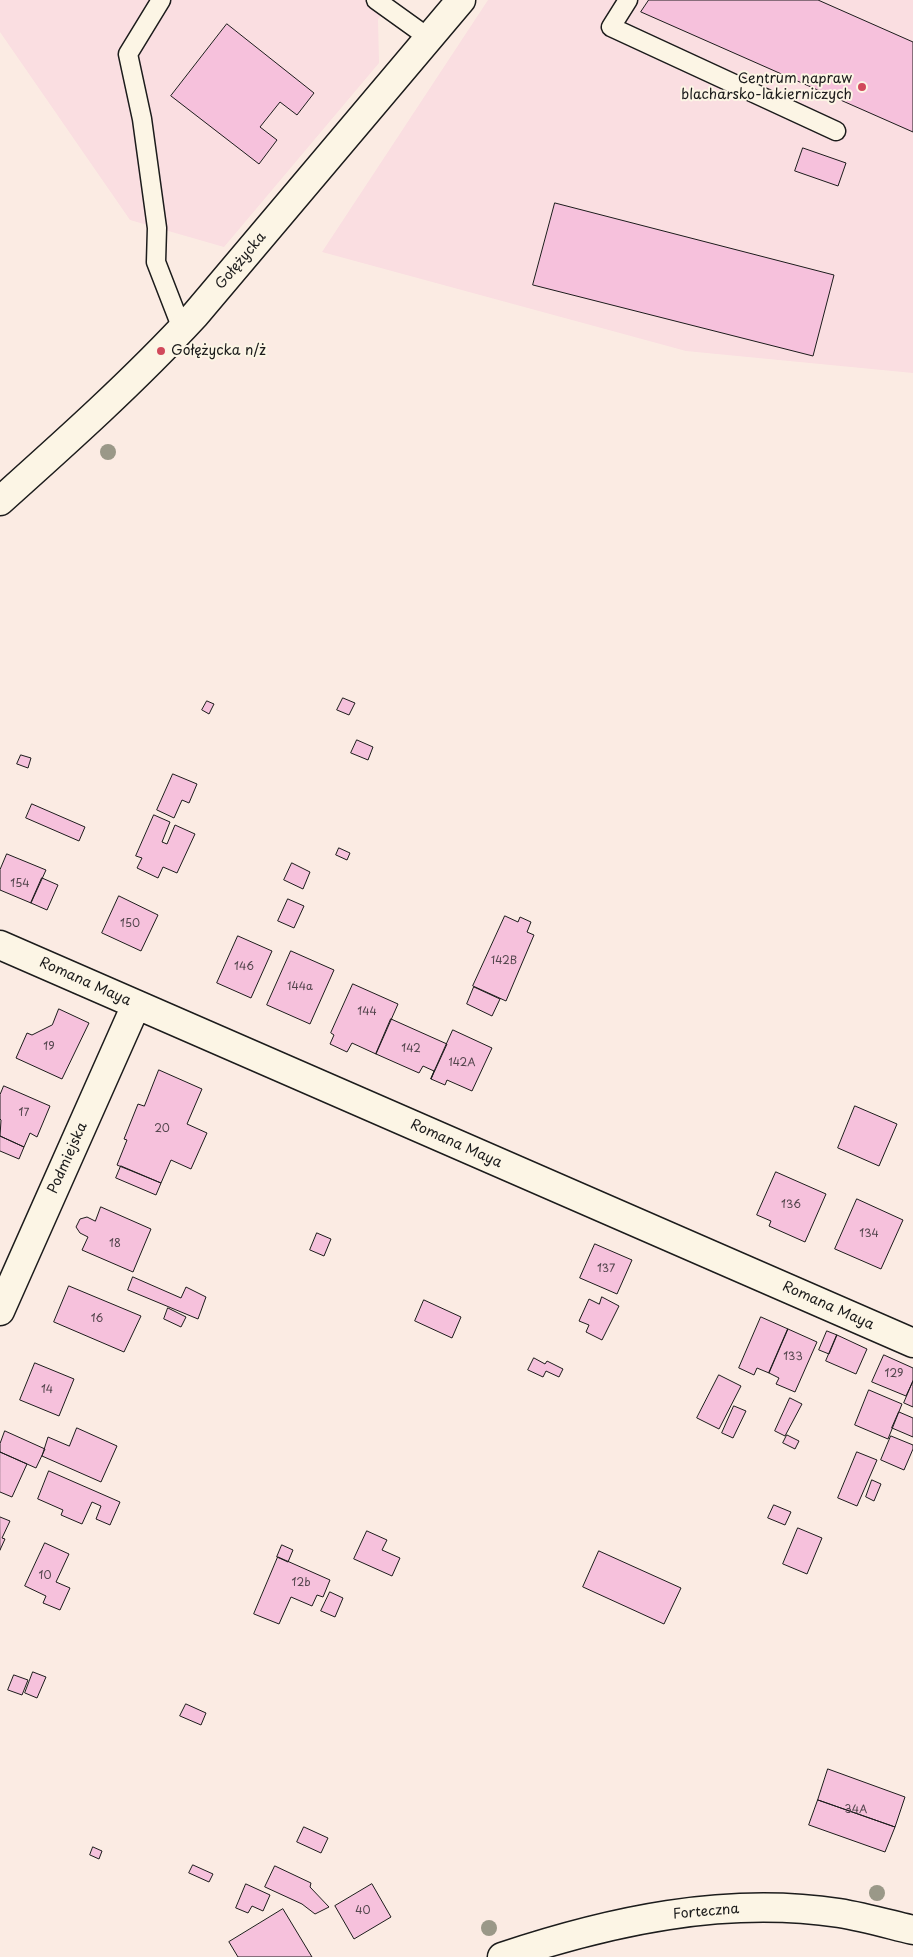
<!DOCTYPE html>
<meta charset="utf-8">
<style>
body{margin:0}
canvas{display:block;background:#fbebe3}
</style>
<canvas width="913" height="1957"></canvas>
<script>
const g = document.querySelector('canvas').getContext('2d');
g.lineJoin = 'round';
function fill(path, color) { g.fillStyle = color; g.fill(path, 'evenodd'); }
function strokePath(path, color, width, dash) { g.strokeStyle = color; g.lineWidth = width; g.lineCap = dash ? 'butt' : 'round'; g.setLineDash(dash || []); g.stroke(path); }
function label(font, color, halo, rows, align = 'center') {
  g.font = font + ' "Playpen Sans",sans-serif'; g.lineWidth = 4; g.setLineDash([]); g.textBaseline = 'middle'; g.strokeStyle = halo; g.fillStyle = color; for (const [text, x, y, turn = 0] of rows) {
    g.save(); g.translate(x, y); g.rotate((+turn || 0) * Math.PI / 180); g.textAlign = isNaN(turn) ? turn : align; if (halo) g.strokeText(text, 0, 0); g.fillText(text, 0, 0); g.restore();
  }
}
fill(new Path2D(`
 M 0,0 L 394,0 L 378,19 L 379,63 L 224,247 L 130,220 L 0,32 Z
 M 488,0 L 913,0 L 913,373 L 686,351 L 322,252 Z`), '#fadee1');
const building = new Path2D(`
 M 649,0 L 818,0 L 913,42 L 913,132 L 641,12 Z
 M 227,24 L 314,93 L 297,115 L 280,102 L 260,127 L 277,140 L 259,164 L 171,96 Z
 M 803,148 L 846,163 L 838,186 L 795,171 Z
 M 555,203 L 834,275 L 813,356 L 533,285 Z
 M 343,698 L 355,703 L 349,715 L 337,710 Z
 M 207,701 L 214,704 L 209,714 L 202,710 Z
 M 357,740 L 373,747 L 368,760 L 351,753 Z
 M 21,755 L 31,758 L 28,768 L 17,764 Z
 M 173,774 L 197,784 L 189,803 L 182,800 L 174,818 L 157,810 Z
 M 32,804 L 85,827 L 79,841 L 26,818 Z
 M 154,815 L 170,822 L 162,842 L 167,844 L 175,825 L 195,834 L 177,873 L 163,867 L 158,878 L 137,868 L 142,858 L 136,856 Z
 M 339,848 L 350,853 L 347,860 L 336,855 Z
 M 7,854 L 46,870 L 31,903 L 0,890 L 0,870 Z
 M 292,863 L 310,872 L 303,889 L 284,880 Z
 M 42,878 L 58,885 L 47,910 L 31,903 Z
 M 119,896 L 158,915 L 141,951 L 102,933 Z
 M 288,899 L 304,906 L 294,928 L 278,921 Z
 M 505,916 L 518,922 L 520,917 L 531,922 L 527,932 L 534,935 L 506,1001 L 473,986 Z
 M 238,936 L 272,951 L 251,998 L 217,983 Z
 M 291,951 L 334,970 L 310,1024 L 267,1005 Z
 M 353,984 L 398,1004 L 376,1054 L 352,1043 L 347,1052 L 330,1044 L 334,1035 L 331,1033 Z
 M 474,987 L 500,999 L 492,1016 L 467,1004 Z
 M 59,1009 L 89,1023 L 62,1079 L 16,1058 L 27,1033 L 32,1035 L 52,1025 Z
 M 391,1019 L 447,1044 L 431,1079 L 434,1071 L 423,1066 L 419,1073 L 376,1054 Z
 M 453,1030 L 492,1048 L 472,1091 L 447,1080 L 445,1085 L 431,1079 Z
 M 159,1070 L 202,1089 L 187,1124 L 207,1133 L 191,1169 L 171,1160 L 161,1183 L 117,1165 L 127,1140 L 124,1139 L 138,1104 L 144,1106 Z
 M 4,1086 L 50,1106 L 37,1137 L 30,1133 L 24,1147 L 0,1136 L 1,1120 L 0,1119 L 0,1095 Z
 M 855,1106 L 897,1124 L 879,1166 L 838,1148 Z
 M 0,1136 L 24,1147 L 19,1159 L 0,1151 Z
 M 121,1166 L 161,1183 L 156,1195 L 116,1178 Z
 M 776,1172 L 826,1194 L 805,1242 L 769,1226 L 771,1221 L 757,1215 Z
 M 857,1199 L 903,1220 L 881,1269 L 835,1249 Z
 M 101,1207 L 151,1229 L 133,1272 L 82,1250 L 88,1237 L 80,1233 L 76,1227 L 80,1219 L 87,1217 L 95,1221 Z
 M 317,1233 L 331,1239 L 324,1256 L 310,1250 Z
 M 595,1244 L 632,1260 L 617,1294 L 580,1278 Z
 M 133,1277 L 181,1298 L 186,1287 L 206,1297 L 198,1319 L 128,1290 Z
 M 69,1286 L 141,1316 L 124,1352 L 54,1322 Z
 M 602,1297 L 619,1306 L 602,1340 L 586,1332 L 589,1325 L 579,1321 L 589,1299 L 599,1304 Z
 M 424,1300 L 461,1317 L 452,1338 L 415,1321 Z
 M 168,1308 L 186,1317 L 181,1327 L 164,1319 Z
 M 761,1317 L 788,1329 L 769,1373 L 757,1368 L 754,1375 L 739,1368 Z
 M 788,1329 L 817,1342 L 795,1392 L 776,1384 L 779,1378 L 769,1373 Z
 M 827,1331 L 837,1335 L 829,1354 L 819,1350 Z
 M 837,1335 L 867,1349 L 856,1374 L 826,1361 Z
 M 884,1355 L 913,1368 L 913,1381 L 906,1396 L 872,1382 Z
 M 534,1358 L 545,1364 L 547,1361 L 563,1369 L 559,1377 L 546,1371 L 543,1377 L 528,1370 Z
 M 35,1363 L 74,1379 L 59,1416 L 20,1400 Z
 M 719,1375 L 741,1386 L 719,1429 L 697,1418 Z
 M 913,1381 L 913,1407 L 904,1403 Z
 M 869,1390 L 902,1404 L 888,1439 L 855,1425 Z
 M 790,1398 L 802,1404 L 785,1436 L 775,1431 Z
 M 734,1406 L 746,1411 L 733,1438 L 722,1433 Z
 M 899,1412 L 913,1418 L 913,1437 L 892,1428 Z
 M 77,1428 L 117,1446 L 101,1482 L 42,1456 L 48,1437 L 69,1446 Z
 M 5,1431 L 45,1449 L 36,1468 L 0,1452 L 0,1444 Z
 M 787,1435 L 799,1441 L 795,1449 L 783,1443 Z
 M 891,1436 L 913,1445 L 913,1449 L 904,1470 L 881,1460 Z
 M 0,1452 L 27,1464 L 12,1497 L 0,1492 Z
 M 857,1452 L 877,1460 L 857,1506 L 838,1498 Z
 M 49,1471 L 120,1502 L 110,1525 L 96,1519 L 101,1506 L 92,1502 L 82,1524 L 61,1515 L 63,1510 L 38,1499 Z
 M 872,1480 L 881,1484 L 874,1501 L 866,1497 Z
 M 774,1505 L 791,1512 L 785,1525 L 768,1518 Z
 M 0,1517 L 10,1521 L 2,1538 L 5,1539 L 0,1550 Z
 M 798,1528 L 822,1538 L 807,1574 L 783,1564 Z
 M 367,1531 L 387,1540 L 382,1550 L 400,1558 L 392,1576 L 354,1559 Z
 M 45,1543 L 69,1554 L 56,1582 L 70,1588 L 60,1610 L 43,1603 L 46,1596 L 25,1586 Z
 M 282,1545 L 293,1550 L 288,1562 L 277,1557 Z
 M 599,1551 L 681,1588 L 664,1624 L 583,1587 Z
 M 278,1557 L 330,1580 L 323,1597 L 317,1595 L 312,1606 L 291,1597 L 279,1624 L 254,1614 Z
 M 330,1592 L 343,1598 L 335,1617 L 321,1611 Z
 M 33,1672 L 46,1677 L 37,1698 L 25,1693 Z
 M 14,1675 L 28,1680 L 22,1695 L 8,1690 Z
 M 186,1704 L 206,1713 L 201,1725 L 180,1716 Z
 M 828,1769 L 905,1797 L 895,1827 L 818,1800 Z
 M 818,1800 L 895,1827 L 885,1852 L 809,1825 Z
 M 304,1827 L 328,1838 L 321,1853 L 297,1842 Z
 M 93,1847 L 102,1851 L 99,1859 L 90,1855 Z
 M 193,1865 L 213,1874 L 209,1882 L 189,1873 Z
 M 275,1866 L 311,1883 L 310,1887 L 329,1907 L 315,1914 L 302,1904 L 265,1887 Z
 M 246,1884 L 270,1895 L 263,1911 L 252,1906 L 248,1913 L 236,1908 Z
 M 372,1884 L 391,1917 L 354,1939 L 335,1906 Z
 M 283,1909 L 312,1957 L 238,1957 L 229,1942 Z`);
fill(building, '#f6c1dc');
strokePath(building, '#1c1c1c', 1);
const lane = new Path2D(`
 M 161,0 L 128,54 L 142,119 L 157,228 L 156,262 L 182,329
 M 376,0 L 429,38
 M 628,0 L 611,27 L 836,131`);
const street = new Path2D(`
 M 0,501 C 67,441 134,381 195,315 L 461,0
 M 0,945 L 913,1343
 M 0,1311 L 136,1005
 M 502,1957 C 610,1921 724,1896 839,1913 C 864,1917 888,1924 913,1930`);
strokePath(lane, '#1c1c1c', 21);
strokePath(street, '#1c1c1c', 31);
strokePath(lane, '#fcf5e5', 18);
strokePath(street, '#fcf5e5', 28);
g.fillStyle = '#9a9888';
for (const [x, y] of [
 [108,452],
 [877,1893],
 [489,1928]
]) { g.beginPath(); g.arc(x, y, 8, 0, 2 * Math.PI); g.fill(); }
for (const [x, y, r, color] of [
 [862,87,5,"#d1495b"],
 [161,351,5,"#d1495b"]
]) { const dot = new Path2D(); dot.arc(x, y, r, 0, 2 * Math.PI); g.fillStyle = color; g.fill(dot); strokePath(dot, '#fcf5e5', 2); }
label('11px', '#52454c', null, [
 ["154",20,884],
 ["150",130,924],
 ["142B",504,961],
 ["146",244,967],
 ["144a",300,987],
 ["144",367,1012],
 ["19",49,1047],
 ["142",411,1049],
 ["142A",462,1063],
 ["17",24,1113],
 ["20",162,1129],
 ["136",791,1205],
 ["134",869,1234],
 ["18",115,1244],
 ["137",606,1269],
 ["16",97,1319],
 ["133",793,1357],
 ["129",894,1374],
 ["14",47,1390],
 ["10",45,1576],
 ["12b",301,1583],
 ["34A",856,1810],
 ["40",363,1911]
]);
label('14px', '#1c1c1c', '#fcf5e5', [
 ["Centrum napraw",852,79],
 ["blacharsko-lakierniczych",852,95],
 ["Gołężycka n/ż",171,351,"left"]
], 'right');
label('14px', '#1c1c1c', '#fcf5e5', [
 ["Gołężycka",241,261,-50],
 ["Romana Maya",85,982,24],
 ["Romana Maya",456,1144,24],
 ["Podmiejska",68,1158,-66],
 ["Romana Maya",828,1306,24],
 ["Forteczna",706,1912,-5]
]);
</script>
